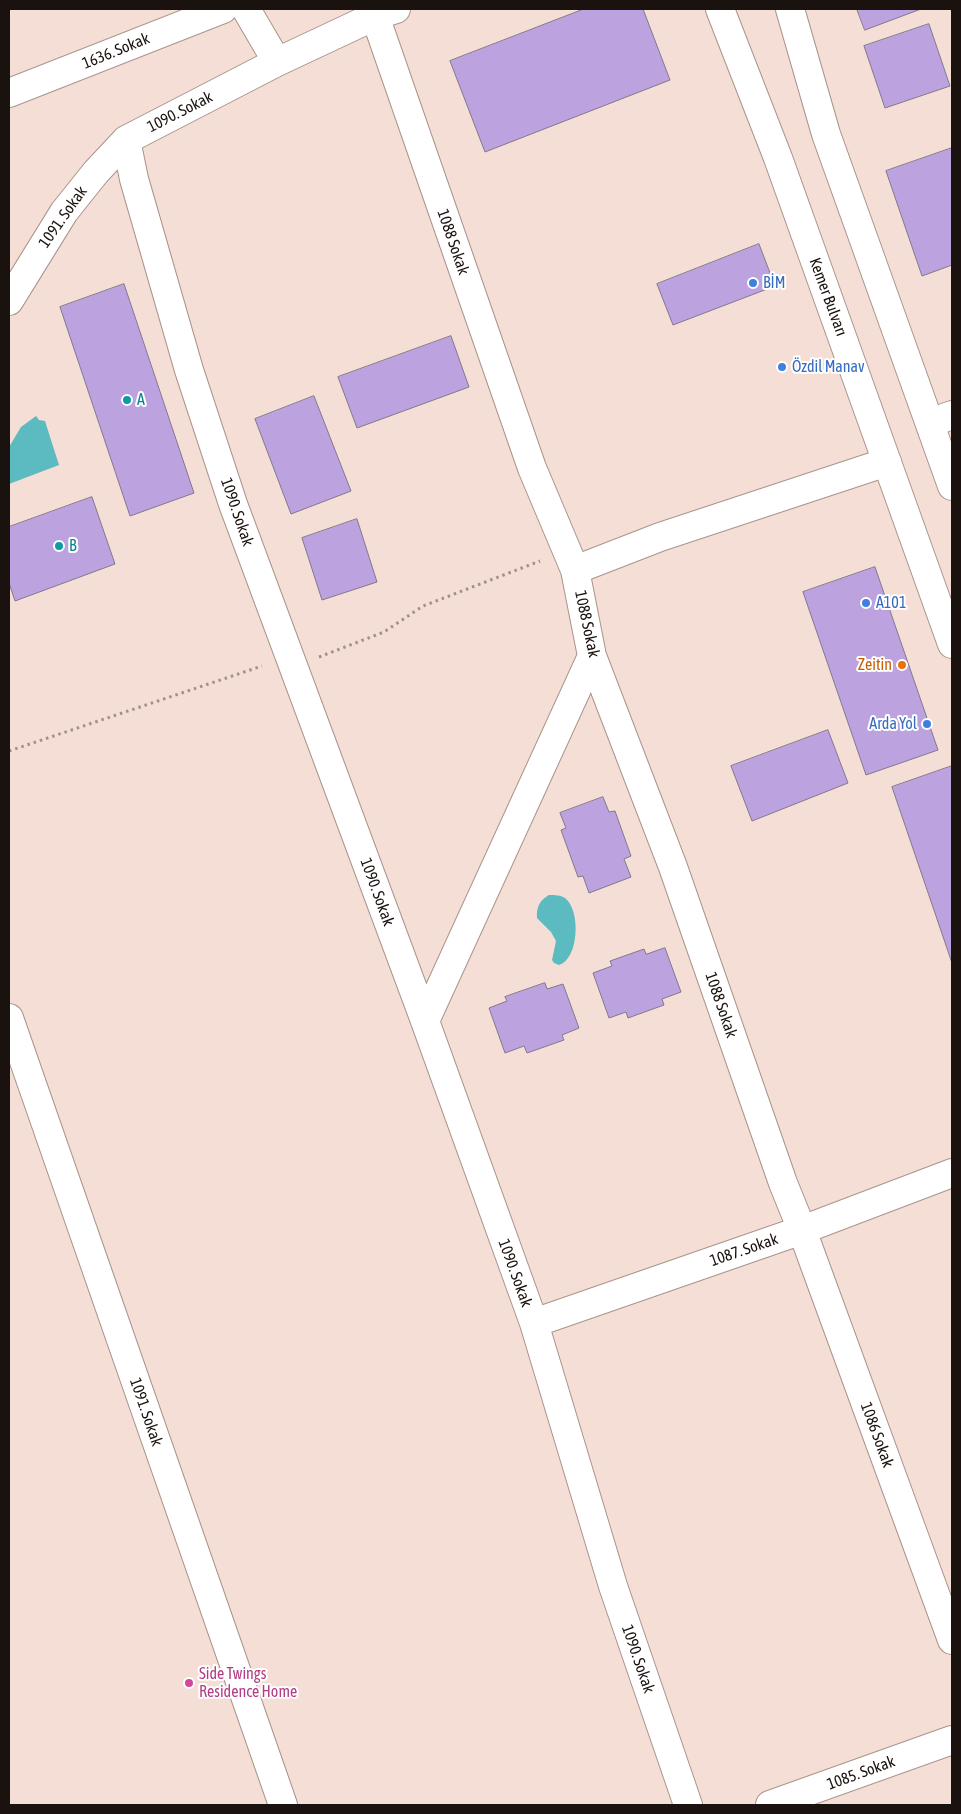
<!DOCTYPE html>
<meta charset="utf-8">
<style>
body{margin:0}
#map{position:relative;width:961px;height:1814px;overflow:hidden;background:#f5ded5;font-family:"Asap Condensed",sans-serif}
canvas{display:block}
.frame{position:absolute;inset:0;border:10px solid #1a120f;pointer-events:none}
</style>
<div id="map">
<canvas width="961" height="1814"></canvas>
<div class="frame"></div>
</div>
<script>
const g = document.querySelector('canvas').getContext('2d');
g.lineJoin = 'round';
function fill(path, color) { g.fillStyle = color; g.fill(path, 'evenodd'); }
function strokePath(path, color, width, dash) { g.strokeStyle = color; g.lineWidth = width; g.lineCap = dash ? 'butt' : 'round'; g.setLineDash(dash || []); g.stroke(path); }
function label(font, color, halo, rows, align = 'center') {
  g.font = font + ' "Asap Condensed",sans-serif'; g.lineWidth = 4; g.setLineDash([]); g.textBaseline = 'middle'; g.strokeStyle = halo; g.fillStyle = color; for (const [text, x, y, turn = 0] of rows) {
    g.save(); g.translate(x, y); g.rotate((+turn || 0) * Math.PI / 180); g.textAlign = isNaN(turn) ? turn : align; if (halo) g.strokeText(text, 0, 0); g.fillText(text, 0, 0); g.restore();
  }
}
fill(new Path2D(`
 M 36,416 L 39,420 L 45,421 L 59,465 L 9,484 L 9,447 L 21,427 Z
 M 549,895 C 555,895 560,895 565,898 C 581,910 579,959 559,965 L 554,963 L 552,960 L 556,941 L 551,932 L 537,918 C 536,907 540,900 549,895 Z`), '#5bbbc0');
const building = new Path2D(`
 M 584,9 L 643,9 L 670,80 L 485,152 L 450,61 Z
 M 857,9 L 921,9 L 865,30 Z
 M 929,24 L 950,86 L 885,108 L 864,46 Z
 M 952,148 L 952,265 L 922,276 L 886,171 Z
 M 759,244 L 775,286 L 673,325 L 657,284 Z
 M 124,284 L 194,493 L 130,516 L 60,307 Z
 M 451,336 L 469,387 L 357,428 L 338,377 Z
 M 314,396 L 351,491 L 291,514 L 255,419 Z
 M 92,497 L 115,564 L 15,601 L 9,583 L 9,527 Z
 M 357,519 L 377,582 L 322,600 L 302,538 Z
 M 875,567 L 938,750 L 866,775 L 803,592 Z
 M 828,730 L 848,783 L 752,821 L 731,766 Z
 M 952,766 L 952,963 L 892,787 Z
 M 603,797 L 609,812 L 615,811 L 631,856 L 624,859 L 631,877 L 589,893 L 583,876 L 578,877 L 561,830 L 566,828 L 560,813 Z
 M 665,948 L 681,992 L 662,999 L 664,1005 L 628,1018 L 626,1012 L 609,1018 L 593,973 L 612,966 L 610,961 L 644,949 L 646,954 Z
 M 545,983 L 547,989 L 563,984 L 579,1028 L 562,1035 L 564,1040 L 527,1053 L 524,1046 L 505,1053 L 489,1008 L 507,1001 L 505,997 Z`);
fill(building, '#bca2df');
strokePath(building, '#80798b', 1);
const minor = new Path2D(`
 M 246,9 L 277,62
 M 396,9 L 375,16 L 277,62 L 126,140 L 134,179 L 189,370 L 233,504 L 425,1021 L 534,1323 L 613,1586 L 688,1805
 M 375,16 L 532,468 L 575,570 L 592,656 L 673,867 L 783,1183 L 802,1230 L 952,1640
 M 9,93 L 223,9
 M 9,301 L 64,212 L 96,172 L 126,140
 M 930,423 L 952,415
 M 575,570 L 660,537 L 887,462
 M 9,1018 L 283,1805
 M 425,1021 L 592,656
 M 534,1323 L 802,1230 L 952,1173
 M 770,1805 L 952,1740`);
const major = new Path2D(`
 M 720,9 L 778,158 L 952,644
 M 790,9 L 826,134 L 952,486`);
strokePath(minor, '#a9948b', 30);
strokePath(major, '#a9948b', 30);
strokePath(new Path2D(`
 M 319,657 L 384,632 L 423,606 L 540,561
 M 9,751 L 262,666`), '#a2918a', 3, [2.5, 4]);
strokePath(minor, '#fff', 28);
strokePath(major, '#fff', 28);
for (const [x, y, r, color] of [
 [753,283,5,"#3f7fe0"],
 [782,367,5,"#3f7fe0"],
 [127,400,5,"#0f9aa8"],
 [59,546,5,"#0f9aa8"],
 [866,603,5,"#3f7fe0"],
 [902,665,5,"#e8710a"],
 [927,724,5,"#3f7fe0"],
 [189,1683,5,"#d1479c"]
]) { const dot = new Path2D(); dot.arc(x, y, r, 0, 2 * Math.PI); g.fillStyle = color; g.fill(dot); strokePath(dot, '#fff', 2); }
label('16px', '#1a120f', '#fff', [
 ["1636. Sokak",116,51,-22],
 ["1090. Sokak",180,112,-27],
 ["1091. Sokak",63,217,-55],
 ["1088 Sokak",453,242,71],
 ["Kemer Bulvarı",828,297,70],
 ["1090. Sokak",237,512,71],
 ["1088 Sokak",587,624,78],
 ["1090. Sokak",377,892,70],
 ["1088 Sokak",721,1005,71],
 ["1087. Sokak",744,1250,-19],
 ["1090. Sokak",515,1273,70],
 ["1091. Sokak",146,1412,71],
 ["1086 Sokak",877,1435,70],
 ["1090. Sokak",638,1659,71],
 ["1085. Sokak",861,1773,-20]
]);
label('16px', '#366cbe', '#fff', [
 ["BİM",763,283],
 ["Özdil Manav",792,367],
 ["A101",876,603],
 ["Arda Yol",917,724,"right"]
], 'left');
label('16px', '#0d838f', '#fff', [
 ["A",137,400],
 ["B",69,546]
], 'left');
label('16px', '#c56008', '#fff', [
 ["Zeitin",892,665]
], 'right');
label('16px', '#b23c85', '#fff', [
 ["Side Twings",199,1674],
 ["Residence Home",199,1692]
], 'left');
</script>
